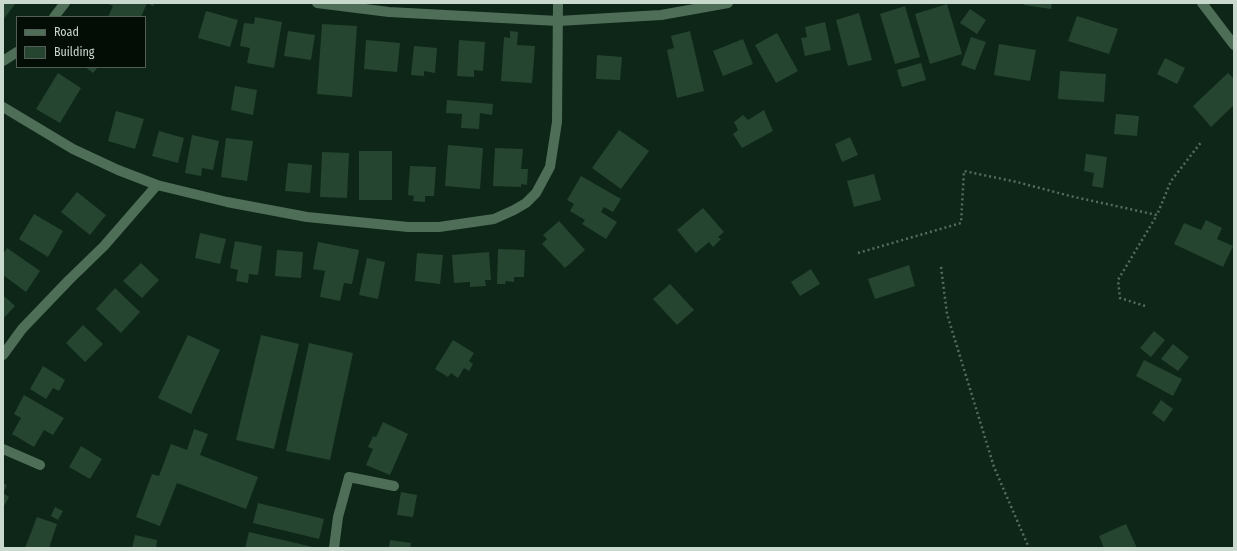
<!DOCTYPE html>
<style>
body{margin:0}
#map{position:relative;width:1237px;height:551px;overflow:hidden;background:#0e2617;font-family:"Fira Sans Condensed",sans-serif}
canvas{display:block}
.frame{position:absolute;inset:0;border:4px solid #cad9ce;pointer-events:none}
.legend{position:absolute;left:16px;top:16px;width:130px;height:52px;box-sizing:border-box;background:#040c06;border:1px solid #535e56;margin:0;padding:5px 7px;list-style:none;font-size:12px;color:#cad9ce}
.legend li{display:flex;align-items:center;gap:8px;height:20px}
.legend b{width:20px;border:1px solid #535e56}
</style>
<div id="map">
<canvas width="1237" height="551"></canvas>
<div class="frame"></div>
<ul class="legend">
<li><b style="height:5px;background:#4e6e58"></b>Road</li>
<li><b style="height:11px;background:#254530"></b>Building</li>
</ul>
</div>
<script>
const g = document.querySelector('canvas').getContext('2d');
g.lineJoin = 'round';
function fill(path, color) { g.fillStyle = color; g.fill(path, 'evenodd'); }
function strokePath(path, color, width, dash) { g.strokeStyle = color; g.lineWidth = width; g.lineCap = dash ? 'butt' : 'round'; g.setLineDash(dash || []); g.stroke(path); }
fill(new Path2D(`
 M 3,3 L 16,3 L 3,20 Z
 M 107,3 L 155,3 L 153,6 L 147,3 L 141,17 L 108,17 L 113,6 Z
 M 1024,3 L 1052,3 L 1051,9 L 1024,5 Z
 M 947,4 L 962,54 L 930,64 L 915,14 Z
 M 905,6 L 920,57 L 895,64 L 880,14 Z
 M 970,9 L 986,20 L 977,34 L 960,23 Z
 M 206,11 L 238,20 L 230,47 L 198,38 Z
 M 859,13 L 872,60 L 848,66 L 836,20 Z
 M 1077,16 L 1118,29 L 1109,54 L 1068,41 Z
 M 255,17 L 282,22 L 274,68 L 247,63 L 250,48 L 240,46 L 244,23 L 254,24 Z
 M 825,22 L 831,50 L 805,56 L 801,38 L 807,37 L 805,27 Z
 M 322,24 L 357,26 L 352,97 L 317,94 Z
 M 288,31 L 315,35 L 311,60 L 284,56 Z
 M 510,31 L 518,32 L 517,45 L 535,46 L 532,83 L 501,81 L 504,37 L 510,38 Z
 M 690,31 L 704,91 L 677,98 L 667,50 L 674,48 L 671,36 Z
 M 777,33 L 798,71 L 776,83 L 755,45 Z
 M 971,37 L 986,42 L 975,70 L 961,65 Z
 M 743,39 L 753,64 L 723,76 L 713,51 Z
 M 366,40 L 400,43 L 397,72 L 364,69 Z
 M 459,40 L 485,42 L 483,71 L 474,70 L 474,77 L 457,76 Z
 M 999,44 L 1036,50 L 1030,81 L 994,75 Z
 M 414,46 L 437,48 L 435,73 L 424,71 L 424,76 L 411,75 Z
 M 597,55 L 622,57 L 620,80 L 596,79 Z
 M 1165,58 L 1185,68 L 1177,84 L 1157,74 Z
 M 921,63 L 926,80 L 902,87 L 897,70 Z
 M 85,67 L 98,67 L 93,73 Z
 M 1060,71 L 1106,74 L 1104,102 L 1058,99 Z
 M 58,73 L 81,88 L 60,123 L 36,109 Z
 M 1228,73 L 1234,79 L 1234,105 L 1211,127 L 1193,106 Z
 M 235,86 L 257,90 L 253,115 L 231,110 Z
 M 447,100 L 493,104 L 492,115 L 480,113 L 479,129 L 461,128 L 462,114 L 446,113 Z
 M 764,110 L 773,131 L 742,148 L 733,134 L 738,130 L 734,122 L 743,115 L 748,120 Z
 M 116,111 L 144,119 L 135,149 L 108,141 Z
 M 1116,114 L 1139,116 L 1137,136 L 1114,134 Z
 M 619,130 L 649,151 L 621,189 L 592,168 Z
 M 159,131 L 184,138 L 178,163 L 152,156 Z
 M 192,135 L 219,141 L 213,170 L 202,168 L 201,176 L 185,173 Z
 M 850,137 L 858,155 L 842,162 L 835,144 Z
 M 226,138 L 253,141 L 247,181 L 221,177 Z
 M 448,145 L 483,148 L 480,189 L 445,186 Z
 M 495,148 L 523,149 L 521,169 L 528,169 L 527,185 L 521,184 L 521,187 L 493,186 Z
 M 359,151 L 392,151 L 392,200 L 359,200 Z
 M 322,152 L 349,153 L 347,198 L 320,197 Z
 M 1086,154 L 1107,157 L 1103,188 L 1092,186 L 1094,173 L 1084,171 Z
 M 288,163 L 312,165 L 310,193 L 285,191 Z
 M 410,166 L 436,167 L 434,196 L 425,196 L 425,202 L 413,201 L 414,196 L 408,195 Z
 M 874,174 L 881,200 L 854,207 L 847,181 Z
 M 581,176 L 621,199 L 613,212 L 604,207 L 601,212 L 617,222 L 606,239 L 582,224 L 585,220 L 570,211 L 574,204 L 567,200 Z
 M 77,192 L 106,215 L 90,235 L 61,212 Z
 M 703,208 L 724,232 L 718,237 L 721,239 L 713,247 L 709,242 L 696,253 L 677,230 Z
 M 34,214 L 63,231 L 48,257 L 19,239 Z
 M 1206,220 L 1222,228 L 1217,239 L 1233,246 L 1223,267 L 1174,244 L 1184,223 L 1201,230 Z
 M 559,221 L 585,250 L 565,268 L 542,244 L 547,239 L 543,235 Z
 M 200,233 L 226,239 L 220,264 L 195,258 Z
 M 235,241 L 262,246 L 258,275 L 249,274 L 248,283 L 236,281 L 238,270 L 230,268 Z
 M 318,242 L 359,250 L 352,284 L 344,283 L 340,301 L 320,297 L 325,271 L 313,269 Z
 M 7,248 L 40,271 L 26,292 L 3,275 L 3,254 Z
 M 498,249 L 525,250 L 524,277 L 514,277 L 514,282 L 506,281 L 505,284 L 497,284 Z
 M 277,250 L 303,252 L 301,278 L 275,276 Z
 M 489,252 L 491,280 L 485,280 L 486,286 L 470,287 L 470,282 L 454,283 L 452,255 Z
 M 417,253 L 443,255 L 440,284 L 415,281 Z
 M 367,258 L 385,262 L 378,299 L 359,295 Z
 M 141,263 L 159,280 L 142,298 L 123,281 Z
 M 909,265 L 915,286 L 875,299 L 868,279 Z
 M 811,269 L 820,284 L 800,296 L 791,282 Z
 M 670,284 L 694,310 L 677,325 L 653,299 Z
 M 115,288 L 140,312 L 121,333 L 96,309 Z
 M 3,295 L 15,306 L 3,319 Z
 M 83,325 L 103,344 L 85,362 L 66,343 Z
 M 1154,331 L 1165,340 L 1151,357 L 1140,348 Z
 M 188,335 L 220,350 L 191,414 L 158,398 Z
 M 261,335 L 299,344 L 274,449 L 236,440 Z
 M 453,340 L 474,353 L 469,361 L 473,364 L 469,371 L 464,368 L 458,378 L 451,373 L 448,377 L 435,369 Z
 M 309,343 L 353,353 L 330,460 L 286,451 Z
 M 1173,344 L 1189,357 L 1178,371 L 1161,359 Z
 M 1144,360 L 1182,379 L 1173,396 L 1136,376 Z
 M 43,366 L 65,380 L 59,391 L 53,388 L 46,399 L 30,389 Z
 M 24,395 L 64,418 L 53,435 L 44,430 L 34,447 L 12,434 L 21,418 L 14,414 Z
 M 1161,400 L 1173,409 L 1164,422 L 1152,413 Z
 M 383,422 L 408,434 L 390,475 L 366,465 L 373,449 L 368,447 L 373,436 L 376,437 Z
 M 194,429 L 208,434 L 200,455 L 258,477 L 246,509 L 177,483 L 160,526 L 136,517 L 152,474 L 159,476 L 171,444 L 187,450 Z
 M 81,446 L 102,459 L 90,479 L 69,467 Z
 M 3,483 L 7,485 L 3,493 Z
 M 401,492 L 417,495 L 413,517 L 397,515 Z
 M 3,493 L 9,497 L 3,508 Z
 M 258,503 L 324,519 L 319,539 L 253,523 Z
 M 55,507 L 63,511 L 58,520 L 51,516 Z
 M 37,517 L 57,524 L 49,548 L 25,548 Z
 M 1126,524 L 1137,548 L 1104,548 L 1099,536 Z
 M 249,532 L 313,547 L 313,548 L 245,548 Z
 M 135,535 L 157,540 L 156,548 L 132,548 Z
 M 390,540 L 411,543 L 410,548 L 389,548 Z`), '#254530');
strokePath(new Path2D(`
 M 858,253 L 961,223 L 964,171 L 1017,182 L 1070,196 L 1157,215 L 1171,181 L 1202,141
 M 941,267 L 947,314 L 994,467 L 1029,548
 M 1145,306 L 1120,298 L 1118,280 L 1157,215`), '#576b5e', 2.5, [2, 3]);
strokePath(new Path2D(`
 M 317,3 L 389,12 L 558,21 L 661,15 L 728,3
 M 1202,3 L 1234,45
 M 54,17 L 65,3
 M 3,61 L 17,52
 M 3,107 L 73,149 L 118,170 L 157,185 L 227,202 L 307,217 L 408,227 L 439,227 L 494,219 L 514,210 L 526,203 L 536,193 L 550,167 L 557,122 L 558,3
 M 3,355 L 22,329 L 69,280 L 104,246 L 157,185
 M 3,449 L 40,465
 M 334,548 L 338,517 L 349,477 L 394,486`), '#4e6e58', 10);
</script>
